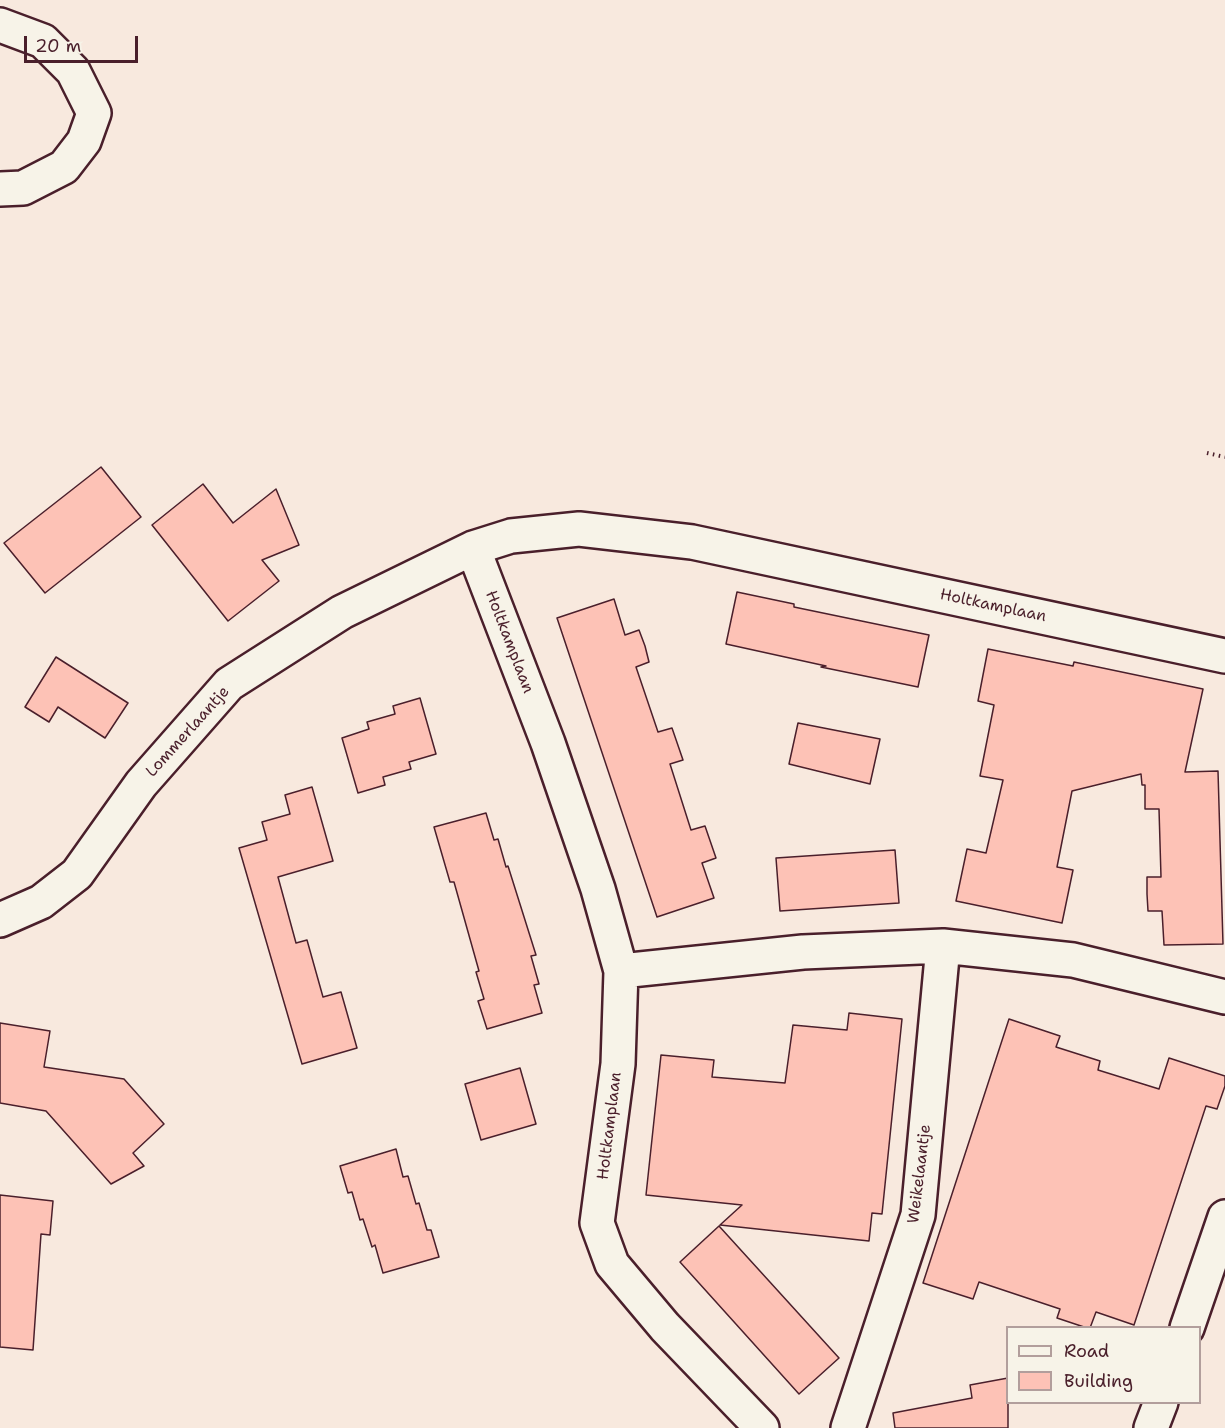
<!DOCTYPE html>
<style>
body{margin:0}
#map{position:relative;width:1225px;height:1428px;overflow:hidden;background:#f8e9de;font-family:"Shantell Sans",sans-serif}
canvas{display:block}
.legend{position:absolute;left:1006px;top:1326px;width:195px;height:78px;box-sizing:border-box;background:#f7f3e8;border:2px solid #b29e9c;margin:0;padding:8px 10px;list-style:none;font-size:18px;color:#4a1f2b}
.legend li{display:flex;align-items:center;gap:12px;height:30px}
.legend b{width:30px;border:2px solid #b29e9c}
.scale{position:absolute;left:24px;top:36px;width:114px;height:27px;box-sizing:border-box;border:3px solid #4a1f2b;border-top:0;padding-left:8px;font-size:18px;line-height:21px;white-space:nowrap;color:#4a1f2b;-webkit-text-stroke:4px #f7f3e8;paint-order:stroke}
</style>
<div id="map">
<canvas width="1225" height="1428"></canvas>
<ul class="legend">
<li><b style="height:8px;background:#f7f3e8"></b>Road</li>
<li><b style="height:16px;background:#fdc2b6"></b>Building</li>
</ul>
<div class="scale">20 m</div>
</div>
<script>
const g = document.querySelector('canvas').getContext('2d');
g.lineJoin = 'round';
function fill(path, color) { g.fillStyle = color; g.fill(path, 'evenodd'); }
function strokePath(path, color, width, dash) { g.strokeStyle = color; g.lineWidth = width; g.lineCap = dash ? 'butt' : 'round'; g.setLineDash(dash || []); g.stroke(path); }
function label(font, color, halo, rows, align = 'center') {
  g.font = font + ' "Shantell Sans",sans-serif'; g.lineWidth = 6; g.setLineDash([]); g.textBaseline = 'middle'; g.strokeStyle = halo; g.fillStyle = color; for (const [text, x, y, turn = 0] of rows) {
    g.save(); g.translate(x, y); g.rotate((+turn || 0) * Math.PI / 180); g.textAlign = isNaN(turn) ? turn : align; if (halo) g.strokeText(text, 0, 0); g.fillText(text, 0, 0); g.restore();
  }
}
const building = new Path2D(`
 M 101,467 L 141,517 L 45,593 L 4,543 Z
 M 203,484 L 233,523 L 276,489 L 299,545 L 262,560 L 279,581 L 228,621 L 152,525 Z
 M 737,592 L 794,604 L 794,607 L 929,635 L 918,687 L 821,667 L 826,666 L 726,644 Z
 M 614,599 L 625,635 L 639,630 L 645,646 L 649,662 L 636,667 L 658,732 L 672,728 L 683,760 L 670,764 L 691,830 L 705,826 L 716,858 L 702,863 L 714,898 L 657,917 L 557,618 Z
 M 988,649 L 1073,666 L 1074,662 L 1203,689 L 1185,772 L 1218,771 L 1223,944 L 1164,945 L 1162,911 L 1148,911 L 1147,894 L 1147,877 L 1161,877 L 1159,809 L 1145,809 L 1145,785 L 1142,785 L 1141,774 L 1072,791 L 1057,867 L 1073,870 L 1062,923 L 956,901 L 967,849 L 986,853 L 1003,780 L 980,776 L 994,705 L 978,701 Z
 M 56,657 L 128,703 L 105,738 L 58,707 L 49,722 L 25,707 Z
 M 420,698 L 436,754 L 409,762 L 411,769 L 383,777 L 385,785 L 358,793 L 342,738 L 369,729 L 367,722 L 395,714 L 393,706 Z
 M 798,723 L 880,739 L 870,784 L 789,764 Z
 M 312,787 L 333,861 L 278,877 L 296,943 L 307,940 L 323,997 L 341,992 L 357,1048 L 302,1064 L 239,848 L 267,840 L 262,822 L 290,814 L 285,795 Z
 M 486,813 L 494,840 L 498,839 L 506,867 L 508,866 L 536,955 L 531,956 L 539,984 L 534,985 L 542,1013 L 487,1029 L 478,1001 L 484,999 L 476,972 L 479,971 L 454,882 L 450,882 L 434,827 Z
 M 895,850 L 899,903 L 780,911 L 776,858 Z
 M 849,1013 L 902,1019 L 882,1214 L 872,1213 L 869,1241 L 720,1225 L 742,1205 L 646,1195 L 661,1055 L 714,1060 L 712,1077 L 785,1083 L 793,1025 L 847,1030 Z
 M 1009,1019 L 1060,1036 L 1056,1047 L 1100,1061 L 1098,1070 L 1159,1089 L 1169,1058 L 1225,1076 L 1225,1086 L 1217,1109 L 1206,1106 L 1134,1325 L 1096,1312 L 1090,1328 L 1087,1328 L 1057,1318 L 1060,1309 L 979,1282 L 973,1299 L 923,1283 Z
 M 0,1023 L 50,1031 L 44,1067 L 124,1079 L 164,1124 L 133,1153 L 144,1166 L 111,1184 L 46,1111 L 0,1103 Z
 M 520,1068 L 536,1124 L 481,1140 L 465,1084 Z
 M 396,1149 L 403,1177 L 408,1176 L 416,1204 L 419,1203 L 427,1230 L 431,1230 L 439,1257 L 383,1273 L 375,1245 L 372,1247 L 363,1219 L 360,1220 L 352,1192 L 348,1193 L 340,1166 Z
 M 0,1195 L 53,1201 L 50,1235 L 41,1234 L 33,1350 L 0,1347 Z
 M 719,1226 L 839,1358 L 799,1394 L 680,1262 Z
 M 1008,1378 L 1008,1428 L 895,1428 L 893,1413 L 972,1398 L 970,1385 Z`);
fill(building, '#fdc2b6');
strokePath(building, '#4a1f2b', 1.5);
const minor = new Path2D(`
 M 0,25 L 43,41 L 73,71 L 94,113 L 84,141 L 64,167 L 23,188 L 0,189
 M 473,548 L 548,743 L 598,889 L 621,971 L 618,1064 L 597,1223 L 612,1264 L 665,1327 L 762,1428
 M 0,920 L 41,902 L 77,874 L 141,784 L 229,684 L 342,612 L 473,548 L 511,536 L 579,529 L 692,542 L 1225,656
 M 621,971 L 803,952 L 943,946 L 1073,960 L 1225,997
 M 1187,1328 L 1225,1217
 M 848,1428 L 918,1215 L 943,946
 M 1151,1428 L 1161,1402`);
strokePath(minor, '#4a1f2b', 38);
strokePath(new Path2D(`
 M 1207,453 L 1225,457`), '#4a1f2b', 4, [1.5, 4.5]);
strokePath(minor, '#f7f3e8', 33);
label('16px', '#4a1f2b', '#f7f3e8', [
 ["Holtkamplaan",993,606,12],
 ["Holtkamplaan",509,642,69],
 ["Lommerlaantje",188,732,-48],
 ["Holtkamplaan",610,1126,-83],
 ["Weikelaantje",920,1174,-83]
]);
</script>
